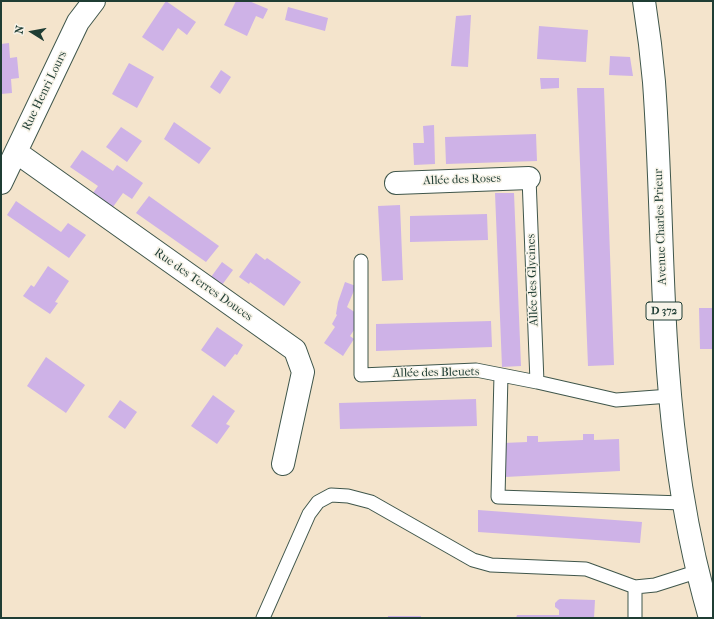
<!DOCTYPE html>
<meta charset="utf-8">
<style>
body{margin:0}
#map{position:relative;width:714px;height:619px;overflow:hidden;background:#f4e4cc;font-family:"IM FELL French Canon",serif}
canvas{display:block}
.frame{position:absolute;inset:0;border:2px solid #1f3d34;pointer-events:none}
.north{position:absolute;left:12px;top:12px;width:40px;height:40px;-webkit-text-stroke:3px #f7f3e8;paint-order:stroke;rotate:281deg;font-size:11px;font-weight:700;line-height:16px;text-align:center;color:#1f3d34}
.north::after{content:'';display:block;margin:auto;width:14px;height:18px;background:#1f3d34;clip-path:polygon(50% 0,100% 100%,50% 72%,0 100%)}
</style>
<div id="map">
<canvas width="714" height="619"></canvas>
<div class="frame"></div>
<div class="north">N</div>
</div>
<script>
const g = document.querySelector('canvas').getContext('2d');
g.lineJoin = 'round';
function fill(path, color) { g.fillStyle = color; g.fill(path, 'evenodd'); }
function strokePath(path, color, width, dash) { g.strokeStyle = color; g.lineWidth = width; g.lineCap = dash ? 'butt' : 'round'; g.setLineDash(dash || []); g.stroke(path); }
function label(font, color, halo, rows, align = 'center') {
  g.font = font + ' "IM FELL French Canon",serif'; g.lineWidth = 3; g.setLineDash([]); g.textBaseline = 'middle'; g.strokeStyle = halo; g.fillStyle = color; for (const [text, x, y, turn = 0] of rows) {
    g.save(); g.translate(x, y); g.rotate((+turn || 0) * Math.PI / 180); g.textAlign = isNaN(turn) ? turn : align; if (halo) g.strokeText(text, 0, 0); g.fillText(text, 0, 0); g.restore();
  }
}
fill(new Path2D(`
 M 166,1 L 196,22 L 187,35 L 178,28 L 163,51 L 142,37 Z
 M 236,1 L 249,1 L 268,9 L 263,19 L 256,16 L 247,36 L 224,25 Z
 M 288,7 L 328,18 L 325,31 L 285,20 Z
 M 471,15 L 468,67 L 451,66 L 456,16 Z
 M 539,26 L 588,30 L 586,62 L 537,59 Z
 M 9,43 L 10,58 L 17,57 L 19,78 L 11,79 L 12,93 L 1,94 L 1,44 Z
 M 610,56 L 630,57 L 633,76 L 609,75 Z
 M 129,63 L 154,77 L 137,108 L 112,94 Z
 M 221,70 L 231,77 L 220,94 L 210,87 Z
 M 540,78 L 559,78 L 559,88 L 541,89 Z
 M 577,88 L 604,88 L 614,365 L 588,366 Z
 M 174,122 L 211,148 L 199,164 L 164,139 Z
 M 434,125 L 435,164 L 414,165 L 413,143 L 424,143 L 423,126 Z
 M 121,127 L 142,141 L 127,162 L 106,147 Z
 M 536,134 L 537,161 L 446,164 L 445,137 Z
 M 82,150 L 113,171 L 117,165 L 143,183 L 132,199 L 123,193 L 113,207 L 93,193 L 98,186 L 70,167 Z
 M 495,193 L 514,193 L 521,366 L 502,367 Z
 M 149,196 L 219,246 L 206,262 L 136,213 Z
 M 16,201 L 61,232 L 68,223 L 86,235 L 69,258 L 7,215 Z
 M 400,205 L 403,280 L 382,281 L 378,206 Z
 M 487,214 L 488,240 L 410,242 L 410,216 Z
 M 256,253 L 265,260 L 267,258 L 301,282 L 284,306 L 250,282 L 249,284 L 239,277 Z
 M 222,262 L 233,270 L 222,285 L 211,277 Z
 M 48,266 L 69,281 L 55,302 L 58,303 L 50,314 L 23,296 L 31,285 L 34,287 Z
 M 345,282 L 356,286 L 347,307 L 356,313 L 354,325 L 356,327 L 350,336 L 354,339 L 343,356 L 324,343 L 335,327 L 332,324 L 337,315 L 336,314 L 338,302 Z
 M 699,308 L 713,308 L 713,349 L 700,349 Z
 M 491,321 L 492,347 L 376,351 L 376,324 Z
 M 217,327 L 243,345 L 237,355 L 235,354 L 225,367 L 201,350 Z
 M 46,357 L 85,385 L 66,413 L 27,386 Z
 M 213,395 L 235,411 L 226,424 L 230,426 L 217,444 L 191,426 Z
 M 476,399 L 477,426 L 340,429 L 339,403 Z
 M 120,400 L 137,412 L 125,429 L 108,417 Z
 M 583,434 L 594,434 L 594,440 L 619,439 L 620,471 L 505,477 L 503,443 L 527,442 L 527,436 L 538,436 L 538,442 L 583,440 Z
 M 478,510 L 642,522 L 640,543 L 478,532 Z
 M 560,599 L 595,600 L 594,618 L 516,618 L 517,615 L 559,615 L 559,610 L 555,607 L 555,603 L 558,600 Z
 M 388,616 L 421,616 L 421,618 L 388,618 Z`), '#ceb2e7');
const lane = new Path2D(`
 M 529,178 L 537,382
 M 361,261 L 361,375 L 476,370 L 537,382 L 616,400 L 670,396
 M 501,375 L 498,497 L 683,503
 M 263,618 L 309,514 L 318,502 L 331,495 L 348,496 L 371,502 L 473,560 L 491,565 L 586,569 L 635,587 L 655,585 L 699,571
 M 635,618 L 635,587`);
const street = new Path2D(`
 M 16,152 L 295,350 L 303,372 L 283,464
 M 1,183 L 78,22 L 94,1
 M 396,183 L 529,178`);
const primary = new Path2D(`
 M 644,1 L 650,44 L 654,82 C 663,204 660,328 676,450 C 683,506 694,563 710,618`);
strokePath(lane, '#3f564b', 15);
strokePath(street, '#3f564b', 24);
strokePath(primary, '#3f564b', 24);
strokePath(lane, '#fff', 13);
strokePath(street, '#fff', 22);
strokePath(primary, '#fff', 22);
for (const [x, y, w] of [
 [664,311,36]
]) { const box = new Path2D(); box.roundRect(x - w / 2, y - 9, w, 18, 3); g.fillStyle = '#f7f3e8'; g.fill(box); strokePath(box, '#1f3d34', 1); }
label('bold 11px', '#1f3d34', null, [
 ["D 372",664,311]
]);
label('12px', '#1f3d34', '#f7f3e8', [
 ["Rue Henri Lours",45,91,-64],
 ["Allée des Roses",462,180,-2],
 ["Avenue Charles Prieur",661,227,-92],
 ["Allée des Glycines",533,280,-92],
 ["Rue des Terres Douces",203,285,35],
 ["Allée des Bleuets",436,373,-1]
]);
</script>
